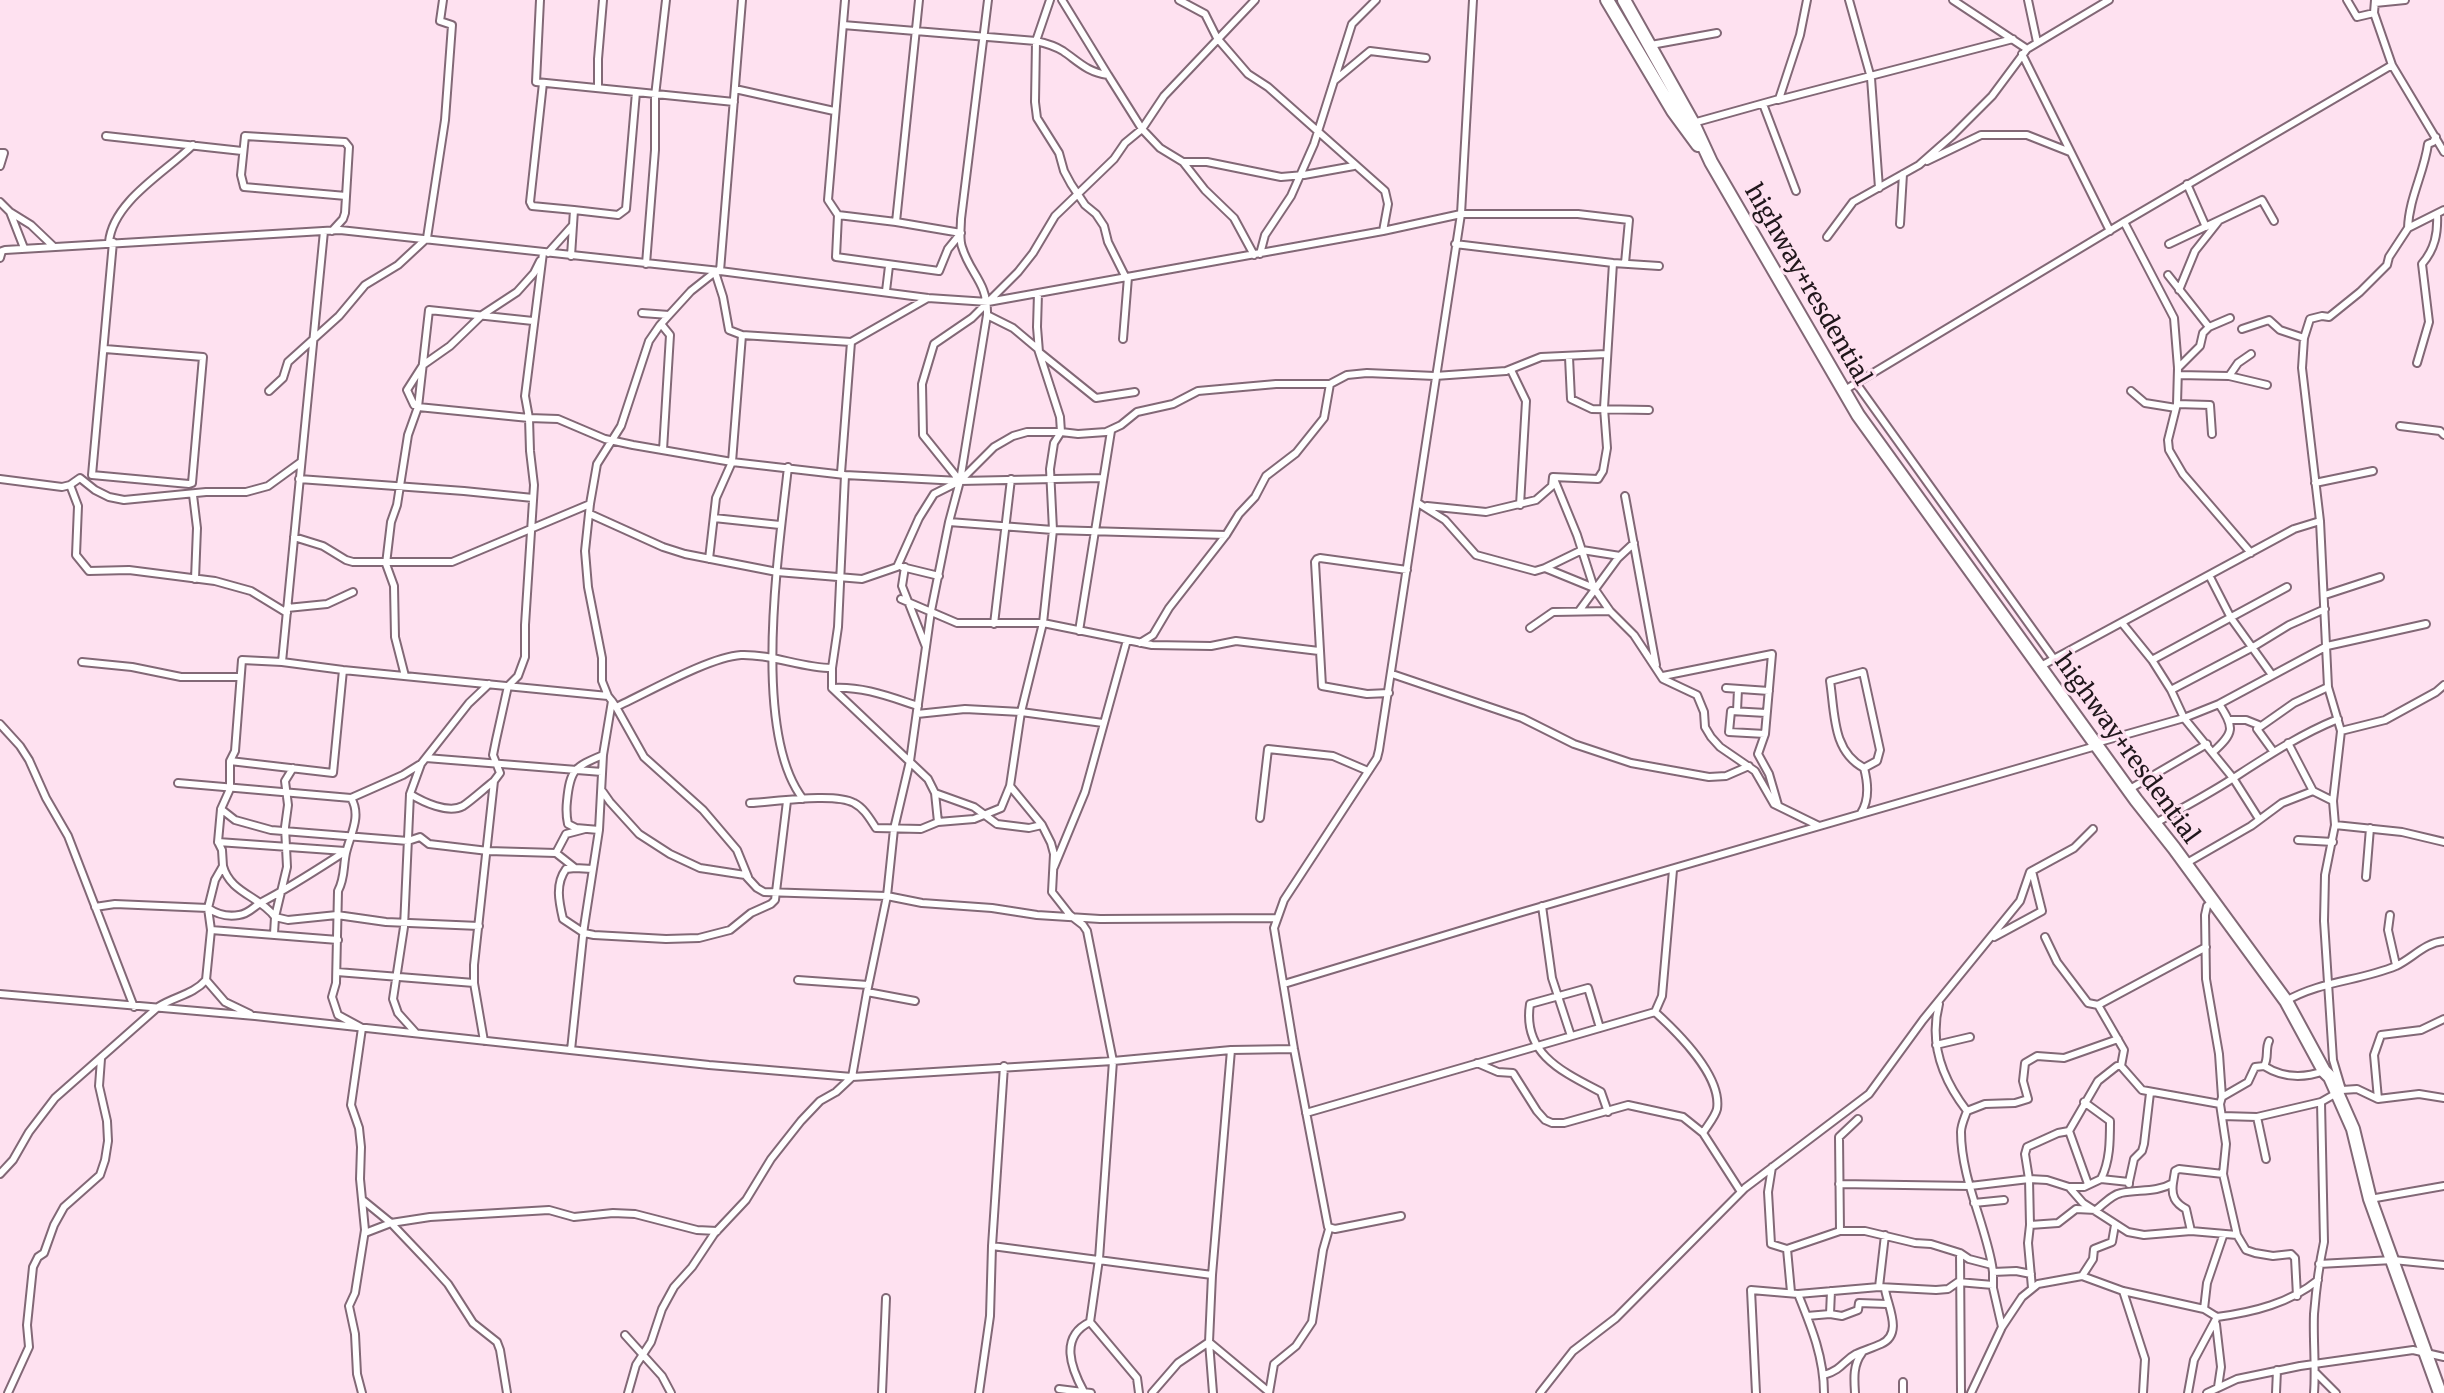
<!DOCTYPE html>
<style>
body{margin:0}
canvas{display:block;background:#fee1f0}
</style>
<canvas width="2444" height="1393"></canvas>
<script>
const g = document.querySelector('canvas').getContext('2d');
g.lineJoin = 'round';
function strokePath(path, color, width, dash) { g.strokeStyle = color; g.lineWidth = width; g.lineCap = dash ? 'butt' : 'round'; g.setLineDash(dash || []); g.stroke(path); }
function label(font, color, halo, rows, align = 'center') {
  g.font = font + ' Merriweather,serif'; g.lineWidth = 6; g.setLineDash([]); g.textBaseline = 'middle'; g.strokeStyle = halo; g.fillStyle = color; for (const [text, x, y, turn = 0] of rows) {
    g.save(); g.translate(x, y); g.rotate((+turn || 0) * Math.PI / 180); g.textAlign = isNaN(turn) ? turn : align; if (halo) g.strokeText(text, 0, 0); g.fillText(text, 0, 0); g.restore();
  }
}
const street = new Path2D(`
 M 540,0 L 536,82 L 636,92 L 626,209 L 618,215 L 574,210 L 571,256
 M 845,0 L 828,200 L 838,215 L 896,222 L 961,233
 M 1050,0 L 1036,41 L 1035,102 L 1037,118 L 1059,153 L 1064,171 L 1071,184 L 1085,205 L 1096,214 L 1104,226 L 1108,242 L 1126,278
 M 1179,0 L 1205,14 L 1217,38 L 1248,74 L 1268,87 L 1385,191 L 1388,204 L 1383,231
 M 1849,0 L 1871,78 L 1879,188
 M 1953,0 L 2027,49
 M 2028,0 L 2037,42
 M 2347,0 L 2357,17 L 2374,13
 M 2375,0 L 2374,13 L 2392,65
 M 2375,3 L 2405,0
 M 843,25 L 1036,41 C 1045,43 1055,46 1063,51 C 1079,62 1087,72 1108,75 L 1062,0
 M 1651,45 L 1717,33
 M 2022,54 L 2110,231
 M 1108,75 L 1142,129 L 1160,148 L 1183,162 L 1207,162 L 1281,177 L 1304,175 L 1354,166
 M 1334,81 L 1370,51 L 1426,58
 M 543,83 L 530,202 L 532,206 L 574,210
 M 598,88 L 598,59 L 603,0
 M 735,89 L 834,111
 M 636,92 L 734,102
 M 1778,100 L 2013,39
 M 1763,104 L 1796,191
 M 1693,123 L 1779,99 L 1800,35 L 1807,0
 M 106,136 L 242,151
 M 0,153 L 4,153 L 0,166
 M 1927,161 L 1981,135 L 2027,135 L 2070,152
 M 1183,162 L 1205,190 L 1234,218 L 1254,255
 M 2187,184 L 2206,227
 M 0,202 L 10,212 L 24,248
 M 10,212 L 31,225 L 53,246
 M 838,215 L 836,257 L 939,271 L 948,249 L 961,233
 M 896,222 L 919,0
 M 2124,222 L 2174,318 L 2178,368 L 2177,404 L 2168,440 L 2169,450 L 2183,474 L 2251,553
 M 1900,224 L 1903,174
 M 2408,228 C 2409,198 2424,173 2428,144 L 2433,142 L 2436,137
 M 332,231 L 343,219 L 345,213 L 349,147 L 345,142 L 245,136 L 241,175 L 244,187 L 346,196
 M 1827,237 L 1853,202 L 1919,165 L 1953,135 L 1992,96 L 2027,49 L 2109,0
 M 109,242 C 113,201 166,172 193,145
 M 1455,244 L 1613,263 L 1659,266
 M 2169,244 L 2262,200 L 2274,221
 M 548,253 L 573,225
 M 1260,254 L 1265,235 L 1291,196 L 1314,144 L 1352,24 L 1376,0
 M 0,258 L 2,251 L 5,250 L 340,230 L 720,271 L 928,298 L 988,302 L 1383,231 L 1461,214 L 1578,214 L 1629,220 L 1625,263
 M 646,264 L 655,150 L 655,96 L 666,0
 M 715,272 L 723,297 L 729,330 L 742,335
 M 2168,275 L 2209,327 L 2230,318
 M 2179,290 L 2195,251 L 2218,222
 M 886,291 L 889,266
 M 1038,293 L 1037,327 L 1039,352 L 1096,398 L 1135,392
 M 642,313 L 669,315
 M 661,324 L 670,335 L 663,450
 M 2242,329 L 2269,320 L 2280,330 L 2304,338
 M 1123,339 L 1128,277
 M 105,349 L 203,357 L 192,483 L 189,484 L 92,475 L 113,242
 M 1569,357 L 1571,399 L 1592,409 L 1649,410
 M 2417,363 L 2429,322 L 2422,264 C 2435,249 2438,233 2437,214
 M 2178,368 L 2200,346 L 2203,333 L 2209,327
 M 1511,370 L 1526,401 L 1520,505
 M 2178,375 L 2229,376 L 2267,385
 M 2229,376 L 2238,363 L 2251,354
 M 1856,383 L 2054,659
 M 269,391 L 283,378 L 288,362 L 339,316 L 365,285 L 398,265 L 427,238 L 445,120 L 452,25 L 440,21 L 443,0
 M 1843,391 L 2124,222 L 2392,65 L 2444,152
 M 2131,391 L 2145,403 L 2176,408
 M 2177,404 L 2210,405 L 2212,434
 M 414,405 L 407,390 L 423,365 L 450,346 L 482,315 L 517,292 L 534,273 L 540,261
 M 418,407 L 529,418 L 525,396 L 543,253
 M 2400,426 L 2440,431 L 2444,435
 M 788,467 C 779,549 751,732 803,799
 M 841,473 L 851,342
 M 0,479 L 62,487 L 70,485 L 80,478 L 95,490 L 109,497 L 124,500 L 206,492 L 246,492 L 268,486 L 301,462
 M 299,479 L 464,491 L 533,498
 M 1554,479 L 1577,535 L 1594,588
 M 960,481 L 923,435 L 922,384 L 934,344 L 972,318 L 1018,272 L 1033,253 L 1055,216 L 1114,159 L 1125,143 L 1142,129 L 1164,96 L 1255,0
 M 2315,483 L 2373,471
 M 70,485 L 78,506 L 76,555 L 89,571 L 129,570 L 215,581 L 251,591 L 287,613
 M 193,495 L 197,528 L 195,579
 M 1625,496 L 1656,665
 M 1418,503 L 1445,520 L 1476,555 L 1535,571 L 1545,568 L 1594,588 L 1610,611 L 1634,635 L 1663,679 L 1697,695 L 1704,712 L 1705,727 L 1711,737 L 1720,747 L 1755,771 L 1774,804 L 1819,826
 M 1427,506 L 1486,512 L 1536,500 L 1552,486 L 1553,477 L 1598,479 L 1603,471 L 1607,448 L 1604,408 L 1613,263
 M 590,514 L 663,547 L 685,554 L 777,572 L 862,579 L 897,567 L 919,518 L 934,494 L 960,481 L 994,447 L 1013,436 L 1027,432 L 1061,432 L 1078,434 L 1106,432 L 1121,425 L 1137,412 L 1173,404 L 1198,391 L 1276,384 L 1330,384 L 1347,375 L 1367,373 L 1435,376 L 1506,371 L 1541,357 L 1606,354
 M 714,518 L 780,525
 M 949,522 L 1053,530 L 1226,535
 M 294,537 L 323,546 L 346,560 L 353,562 L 452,562 L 590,504
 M 709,559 L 716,498 L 732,462 L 742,335 L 851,342 L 928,298
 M 902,567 L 939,576
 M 905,567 L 902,586 L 926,647
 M 1545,568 L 1582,550 L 1620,556
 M 2210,577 L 2231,618 L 2272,675
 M 2325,595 L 2380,577
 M 901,599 L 957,623 L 1043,623 L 1152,645 L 1211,646 L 1236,641 L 1319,651
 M 287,608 L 327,604 L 353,592
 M 1579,611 L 1618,558 L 1634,543
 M 2122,623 L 2152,660 L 2171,690 L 2184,718 L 2233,778 L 2259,819
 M 994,624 L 1011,479
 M 1530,628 L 1553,612 L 1610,611
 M 1079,631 L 1111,431
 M 1140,643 L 1153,635 L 1169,608 L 1226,535 L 1239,514 L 1255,497 L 1266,476 L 1296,453 L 1324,418 L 1330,384
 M 2152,660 L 2287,587
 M 82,662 L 132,667 L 181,677 L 239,677
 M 282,662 L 324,231
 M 2041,666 L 2294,529 L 2320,521
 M 832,668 L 838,627 L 845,475
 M 1392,674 L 1522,718 L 1574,744 L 1631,763 L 1709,777 L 1726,776 L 1749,766
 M 405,676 L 395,637 L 394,586 L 386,564 L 391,522 L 397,505 L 408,435 L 418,407 L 429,310 L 533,321
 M 1663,676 L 1772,654 L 1765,734 L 1758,754 L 1769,774 L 1778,805
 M 832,688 L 928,779 L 935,793 L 938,822
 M 1726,688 L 1769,691
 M 2171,690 L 2253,647 L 2289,625 L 2325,609
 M 1389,693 L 1367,694 L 1322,686 L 1315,562 L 1317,559 L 1320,558 L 1407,570
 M 608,696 L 602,681 L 602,658 L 588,587 L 585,551 L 590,504 L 597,464 L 621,426 L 649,341 L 660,325 L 691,291 L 715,272 L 720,271 L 742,0
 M 612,701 L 616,707 C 647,693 709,657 741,655 C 773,654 801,668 832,668 L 832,688 C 863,686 890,697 918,706
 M 616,707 L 644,757 L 703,810 L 737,850 L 748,877
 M 1737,711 L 1738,689
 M 917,714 L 965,709 L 1021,712 L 1103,723
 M 2230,720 L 2246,720 L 2261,726
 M 0,724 L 20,746 L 29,760 L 46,798 L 68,836 L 134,1007
 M 2341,731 L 2385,720 L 2436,692 L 2444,685
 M 1765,734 L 1729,732 L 1731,711 L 1766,713
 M 2096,743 L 2184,718 L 2219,704 L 2327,646 L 2426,624
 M 2288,743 L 2313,791 L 2333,801
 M 2273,751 L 2257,729 L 2294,703 L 2328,687
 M 2213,752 C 2234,733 2235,728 2219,704
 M 426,758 L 602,772
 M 230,761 L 333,773 L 343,670
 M 178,783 L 351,798 L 403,775 L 419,765
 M 1010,786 L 1042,825 L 1051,843 L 1054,854 L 1052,892 L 1070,915 L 1083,925 L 1087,931 L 1113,1061 L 1099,1259 L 1090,1322 L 1137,1378 L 1139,1393
 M 2128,790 L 2207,744
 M 603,792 L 610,802 L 639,834 L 670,854 L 700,868 L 745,875 L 757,888 L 764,892 L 887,896 L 922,903 L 992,908 L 1037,915 L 1100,919 L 1276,918
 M 935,793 L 974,807 L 997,824 L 1029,828 L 1042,825
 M 410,794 C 423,802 448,814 463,806 C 472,800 485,788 494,781
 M 351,798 C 362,816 350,835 346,853 C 343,867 345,878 338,891 L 336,983 L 332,997 L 338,1015 L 362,1028 L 351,1105 L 359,1128 L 361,1147 L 360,1179 L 365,1230 L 355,1293 L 349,1306 L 355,1334 L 357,1374 L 362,1393
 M 750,803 C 773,802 835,792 854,803 C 864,808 870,819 876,828 L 921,829 L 938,822 L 974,819 L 1001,808 L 1010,786 L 1021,712 L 1043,623 L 1053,530 L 1050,469 L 1054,443 L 1061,432 L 1060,417 L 1038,349 L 1013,328 L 987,315
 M 221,809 L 235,820 L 271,830 L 408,841 L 420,837 L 429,844 L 446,846 L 488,851 L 556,853 L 566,834 L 585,829
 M 1861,813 C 1870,799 1868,783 1864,768 L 1877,761 L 1880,750 L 1863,672 L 1830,681 C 1835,713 1832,751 1864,768
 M 1260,818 L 1268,749 L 1333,756 L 1368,771
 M 2156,823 C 2182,808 2209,794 2235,777 C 2269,755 2301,734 2338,719
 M 2335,825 L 2402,832 L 2444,842
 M 599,830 L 576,828 L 568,824 C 566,815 566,810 567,801 C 570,770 574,767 603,755
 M 2298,840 L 2333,842
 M 218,842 L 345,851
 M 556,853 L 575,868 L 592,869
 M 2185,864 L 2251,826 L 2282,803 L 2313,791
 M 223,866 C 230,893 260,896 275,917 L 288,920 L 337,915 L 386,922 L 479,926
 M 1054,867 L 1085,792 L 1127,640
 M 575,868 L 566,869 C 555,884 559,902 563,919 L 584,933 L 594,935 L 666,939 L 699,938 L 730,930 L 751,913 L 771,904 L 775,900 L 787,801
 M 2366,877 L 2370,828
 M 2212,902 L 2207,906 L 2205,915 L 2206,979 L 2219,1054 L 2222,1097 L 2220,1104 L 2226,1144 L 2223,1174 L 2237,1235 L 2246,1250 L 2255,1253 L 2273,1256 L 2291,1254 L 2295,1258 L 2297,1296
 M 1542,906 L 1552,978 L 1571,1036
 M 95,907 L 115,904 L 208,908 C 218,915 227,917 239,915 C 249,914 254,906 262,902 C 291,887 318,869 346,851
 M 2390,915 L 2388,930 L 2396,965
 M 211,930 L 338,940
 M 274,934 L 275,917 L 287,867 L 285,827 L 288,805 L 285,781 L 293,768
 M 1994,937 L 2042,911 L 2032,871
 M 2045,937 L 2057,962 L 2088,1003 L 2098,1005 L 2124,1050 L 2121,1066
 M 337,972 L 474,983
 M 798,980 L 868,985
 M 1284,984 L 1519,913 L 2096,746
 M 867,992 L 915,1001
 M 0,994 L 255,1016 L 709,1065 L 852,1077 L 1113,1061 L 1231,1050 L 1294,1049
 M 2286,1001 C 2320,981 2360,981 2396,966 C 2413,958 2424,943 2444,941
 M 1939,1004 C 1929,1043 1943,1080 1967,1111
 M 2098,1005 L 2206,947
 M 1655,1012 C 1677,1032 1722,1076 1717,1109 C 1715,1117 1707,1126 1703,1133 L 1741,1192
 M 250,1014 L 225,1002 L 206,980 L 211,930 L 208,908 L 215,880 L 223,866 L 222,850 L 218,842 L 221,809 L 230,789 L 230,761 L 235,751 L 242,660 L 282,662 L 343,670 L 608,696 L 612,701 L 603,755 L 599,830 L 584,927 L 571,1050
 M 1600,1028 L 1588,988 L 1530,1004 C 1522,1054 1563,1072 1601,1092 L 1608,1112
 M 416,1033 L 398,1013 L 393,999 L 404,927 L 410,794 L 421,764 L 469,703 L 489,684
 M 484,1041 L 474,983 L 474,965 L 494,781 L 500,773 L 493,755 L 496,740 L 508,686 L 518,676 L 525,657 L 525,625 L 534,485 L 530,451 L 529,418 L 558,419 L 605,439 L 633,445 L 732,462 L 845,475 L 960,481 L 1102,478
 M 1936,1045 L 1970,1037
 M 1477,1063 L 1498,1072 L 1513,1073 L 1537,1111 L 1545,1120 L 1552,1123 L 1564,1123 L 1628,1105 L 1683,1117 L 1703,1133
 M 2264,1066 C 2283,1078 2302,1079 2324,1071
 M 2342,1090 L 2333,1060 L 2324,921 L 2325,875 L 2335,825 L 2333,801 L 2341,731 L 2328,687 L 2320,521 L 2302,368 L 2304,338 L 2310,319 L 2322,316 L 2329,317 L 2360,292 L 2387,265 L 2389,257 L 2408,228 L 2444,210
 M 2222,1097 L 2248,1082 L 2255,1067 L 2264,1066 C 2269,1058 2265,1049 2269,1041
 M 2378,1099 L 2374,1055 L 2381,1035 L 2421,1030 L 2444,1019
 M 2084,1102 L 2110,1121 C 2110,1141 2110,1161 2101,1179
 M 1306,1113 L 1655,1012 L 1662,996 L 1673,870
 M 2222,1116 L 2257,1117 L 2321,1102 L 2342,1090 L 2357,1089 L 2378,1099 L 2419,1094 L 2444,1098
 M 2257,1117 L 2266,1159
 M 2069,1131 L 2088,1184
 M 1772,1167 L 1768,1192 L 1771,1244 L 1787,1249 L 1840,1231 L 1865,1231 L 1915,1243 L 1931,1244 L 1960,1253 L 1969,1259 L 1992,1265 L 1993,1272 L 2016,1271 L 2031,1274
 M 0,1174 L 13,1160 L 29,1132 L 55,1098 L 158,1007 C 175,996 193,995 206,980
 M 2129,1182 L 2134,1159 L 2142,1151 L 2144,1144 L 2150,1093
 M 2173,1183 C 2171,1196 2175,1203 2186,1209 L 2191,1231
 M 1839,1184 L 1970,1186 L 2029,1179 L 2047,1180 L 2069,1187 L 2083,1203 L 2128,1232 L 2144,1235 L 2191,1231 L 2237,1235
 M 2069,1187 L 2084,1187 L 2101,1179 L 2129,1182 L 2129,1184
 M 2370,1199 L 2444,1186
 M 364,1201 L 391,1223 L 429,1263 L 448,1284 L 473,1323 L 497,1342 L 500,1350 L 507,1393
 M 1974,1203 L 2004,1200
 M 1401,1216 L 1335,1229 L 1328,1227 L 1294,1049 L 1274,928 L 1284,900 L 1377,758 L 1379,750 L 1461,214 L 1473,0
 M 2030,1225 L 2058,1223 L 2076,1209 L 2096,1210 C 2104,1204 2111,1195 2121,1193 C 2138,1189 2156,1193 2173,1183 L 2175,1171 L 2179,1169 L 2223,1174
 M 1840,1231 L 1839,1137 L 1858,1119
 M 365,1233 L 391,1223 L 430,1217 L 549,1210 L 574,1217 L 613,1213 L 635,1214 L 697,1230 L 717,1231
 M 992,1246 L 1212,1275
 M 1787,1249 L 1791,1292
 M 1960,1253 L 1961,1393
 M 2319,1264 L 2393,1260 L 2444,1265
 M 1992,1265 C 1984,1221 1961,1177 1961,1132 C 1961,1125 1965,1117 1967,1111 L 1985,1104 L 2015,1103 L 2028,1099 L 2023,1081 L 2025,1063 L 2037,1056 L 2064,1058 L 2118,1039
 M 1993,1272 L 1993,1288 L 2002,1327
 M 2082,1276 L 2093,1259 L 2094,1249 L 2112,1242 L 2115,1225
 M 1879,1287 L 1885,1235
 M 2032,1288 L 2028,1243 L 2030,1225 L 2029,1179 L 2025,1154 L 2027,1147 L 2058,1133 L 2069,1131 L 2098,1081 L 2117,1066 L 2121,1066 L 2142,1090 L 2220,1104
 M 2123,1291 L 2145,1359 L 2143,1393
 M 1798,1294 C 1811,1326 1824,1357 1824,1393
 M 2204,1309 L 2207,1283 L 2223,1236
 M 1830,1314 L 1831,1291
 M 1807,1316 L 1830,1314 L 1842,1316 L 1858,1310 L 1859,1303 L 1887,1304
 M 2216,1324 L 2221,1367 L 2218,1387
 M 625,1335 L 662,1376 L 671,1393
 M 1209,1342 L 1269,1392
 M 2316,1373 L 2336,1393
 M 1824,1375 C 1843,1369 1843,1361 1856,1354 C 1865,1350 1872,1348 1881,1344 C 1904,1334 1887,1305 1885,1289
 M 1059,1389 L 1091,1393
 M 1084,1392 C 1071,1368 1059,1337 1090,1322
 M 8,1393 L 29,1347 L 27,1325 L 33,1267 L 38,1257 L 44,1253 L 54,1225 L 64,1207 L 100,1175 L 105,1160 L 108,1141 L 107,1121 L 99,1086 L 101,1059
 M 628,1393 L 636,1365 L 651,1342 L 662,1309 L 674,1287 L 692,1267 L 714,1234 L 746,1200 L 771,1159 L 801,1121 L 820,1101 L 836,1092 L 852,1077 L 867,992 L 887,896 L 894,829 L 910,761 L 931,611 L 949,522 L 960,481 L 987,315 C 988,282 970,274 962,247 C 959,239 961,228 961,219 L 988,0
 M 882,1393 L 886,1298
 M 979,1393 L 990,1316 L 992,1246 L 1004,1066
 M 1152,1393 L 1178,1363 L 1209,1342
 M 1213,1393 L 1209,1342 L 1212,1275 L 1231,1050
 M 1269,1393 L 1274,1364 L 1296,1346 L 1312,1322 L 1323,1250 L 1329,1229
 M 1540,1393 L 1573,1351 L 1616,1318 L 1745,1188 L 1869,1094 L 1923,1020 L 2020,901 L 2030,872 L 2074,848 L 2093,829
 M 1756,1393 L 1751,1290 L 1798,1294 L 1879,1287 L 1936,1290 L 1948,1289 L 1958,1282 L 1993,1285
 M 1855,1393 C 1854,1378 1853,1365 1862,1353
 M 1903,1393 L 1903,1382
 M 1971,1393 L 2002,1327 L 2022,1297 L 2038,1284 L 2082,1276 L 2123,1291 L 2204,1309 L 2217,1317 C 2254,1312 2290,1303 2318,1280
 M 2188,1393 L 2194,1360 L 2217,1317
 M 2207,1393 L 2237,1379 L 2300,1366 L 2413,1350 L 2444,1357
 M 2276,1393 L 2277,1370
 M 2314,1393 C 2316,1367 2313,1341 2314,1314 C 2316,1290 2319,1265 2324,1242 L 2321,1102`);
const highway = new Path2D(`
 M 1607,0 L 1673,111 L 1698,145
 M 1624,0 L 1693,123 L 1711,162 L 1858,415 L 2136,800 L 2174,848 L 2286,1001 L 2324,1071 L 2330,1077 L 2353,1129 L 2370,1199 L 2440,1393`);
strokePath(street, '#826876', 10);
strokePath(highway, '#826876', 16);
strokePath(street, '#fff', 6);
strokePath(highway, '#fff', 12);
label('24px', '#21171c', '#fee1f0', [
 ["highway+resdential",1807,285,60],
 ["highway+resdential",2126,749,54]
]);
</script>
